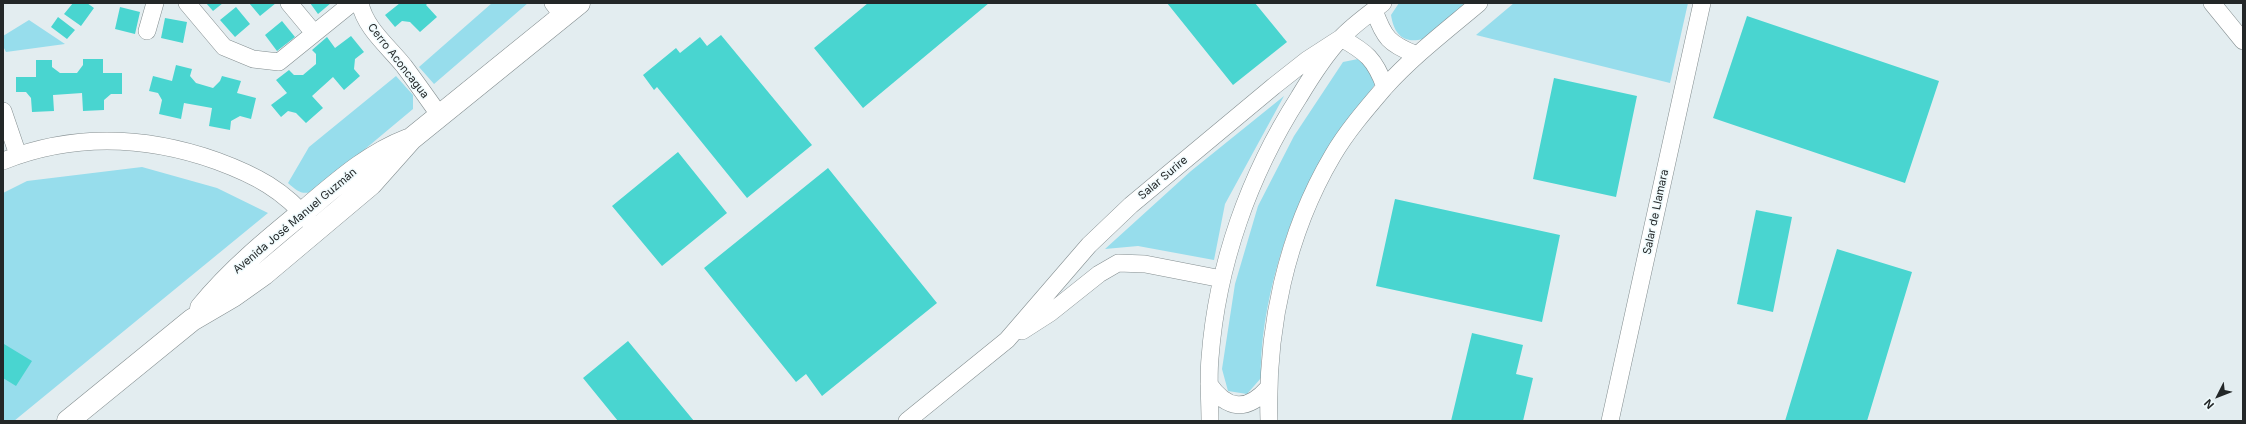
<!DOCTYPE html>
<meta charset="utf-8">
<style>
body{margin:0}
#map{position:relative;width:2246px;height:424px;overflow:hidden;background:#e3edf0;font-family:Inter,sans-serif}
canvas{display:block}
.frame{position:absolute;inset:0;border:4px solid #232728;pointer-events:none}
.north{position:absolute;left:2198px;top:376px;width:40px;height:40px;-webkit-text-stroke:3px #f0fbfd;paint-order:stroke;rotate:228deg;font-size:11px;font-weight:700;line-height:16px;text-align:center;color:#232728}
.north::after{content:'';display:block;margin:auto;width:14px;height:18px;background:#232728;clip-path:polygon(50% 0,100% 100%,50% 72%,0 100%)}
</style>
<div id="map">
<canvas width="2246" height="424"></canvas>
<div class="frame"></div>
<div class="north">N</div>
</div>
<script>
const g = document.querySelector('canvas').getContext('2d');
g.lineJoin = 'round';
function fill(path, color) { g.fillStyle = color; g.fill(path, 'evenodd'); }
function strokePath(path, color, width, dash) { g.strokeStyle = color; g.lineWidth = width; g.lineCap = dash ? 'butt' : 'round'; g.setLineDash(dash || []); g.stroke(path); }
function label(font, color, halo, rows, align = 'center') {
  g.font = font + ' Inter,sans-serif'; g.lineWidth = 3; g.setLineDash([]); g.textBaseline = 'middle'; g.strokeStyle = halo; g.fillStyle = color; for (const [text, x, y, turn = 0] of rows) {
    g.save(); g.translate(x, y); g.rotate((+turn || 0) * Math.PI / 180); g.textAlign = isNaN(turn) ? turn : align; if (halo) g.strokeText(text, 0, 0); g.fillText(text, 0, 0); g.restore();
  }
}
fill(new Path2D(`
 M 492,3 L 528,3 L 434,84 L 419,67 Z
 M 1399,3 L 1466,3 L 1423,39 C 1403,44 1394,34 1391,15 Z
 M 1514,3 L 1688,3 L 1670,83 L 1476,35 Z
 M 29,20 L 65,44 L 6,52 L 3,46 L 3,36 Z
 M 1358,59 L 1371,71 L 1376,83 C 1357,110 1337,136 1320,163 C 1286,218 1259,313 1261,378 L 1247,394 L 1228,391 L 1222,369 L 1235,284 L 1258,206 L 1294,136 L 1343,62 Z
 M 396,76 L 413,95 L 413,109 L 316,190 C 303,196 298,192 288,183 L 309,147 Z
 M 1284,96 L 1225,204 L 1214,260 L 1138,246 L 1105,249 L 1191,171 Z
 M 142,167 L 217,188 L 268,213 L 14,421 L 3,421 L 3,193 L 27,181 Z`), '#97ddec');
fill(new Path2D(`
 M 73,3 L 87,3 L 94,8 L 81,26 L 64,14 Z
 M 206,3 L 223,3 L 213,11 Z
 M 249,3 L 276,3 L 260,16 Z
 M 310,3 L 331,3 L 318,14 Z
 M 400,3 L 428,3 L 426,5 L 437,17 L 420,32 L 410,22 L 402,21 L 395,27 L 385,15 Z
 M 868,3 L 989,3 L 863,108 L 814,48 Z
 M 1167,3 L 1255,3 L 1287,42 L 1233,85 Z
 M 120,7 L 140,12 L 135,34 L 115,29 Z
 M 236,7 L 250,24 L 235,37 L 220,20 Z
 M 1747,16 L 1939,81 L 1905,183 L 1713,118 Z
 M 58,17 L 75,30 L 67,39 L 51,27 Z
 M 165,18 L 187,22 L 183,43 L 161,38 Z
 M 282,21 L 295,37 L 277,51 L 265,35 Z
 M 721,35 L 812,145 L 747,198 L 657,87 L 654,90 L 643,75 L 676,48 L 680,53 L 700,37 L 707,46 Z
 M 351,36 L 364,52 L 355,59 L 354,69 L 360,76 L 344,90 L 333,77 L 312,96 L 323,108 L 306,123 L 296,113 L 288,111 L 281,117 L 271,105 L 287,93 L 276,80 L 289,70 L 294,75 L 303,75 L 316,64 L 316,54 L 312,50 L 327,37 L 335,48 Z
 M 83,59 L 103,59 L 103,73 L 122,73 L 122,94 L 111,94 L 104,100 L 104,110 L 83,111 L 82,93 L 53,95 L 54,111 L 32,112 L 31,98 L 26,92 L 16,92 L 16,77 L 36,77 L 36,60 L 52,60 L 52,67 L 60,73 L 77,73 L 83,65 Z
 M 176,65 L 192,69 L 190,76 L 196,83 L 213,88 L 220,81 L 222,76 L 241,81 L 237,93 L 256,98 L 251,119 L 240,116 L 231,121 L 230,130 L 209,126 L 212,108 L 184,103 L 181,119 L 159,114 L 162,100 L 158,93 L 149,91 L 153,76 L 172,81 Z
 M 1554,78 L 1637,96 L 1616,197 L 1533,179 Z
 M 678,152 L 727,213 L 662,266 L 612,206 Z
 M 828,168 L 937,303 L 822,396 L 806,374 L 796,382 L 704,268 Z
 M 1395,199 L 1560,235 L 1542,322 L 1376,286 Z
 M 1756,210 L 1792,217 L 1773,312 L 1737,304 Z
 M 1837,249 L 1912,272 L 1867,421 L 1785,421 Z
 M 1472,333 L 1523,345 L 1516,374 L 1533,378 L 1523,421 L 1451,421 Z
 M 628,341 L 694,421 L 618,421 L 583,378 Z
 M 4,344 L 32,361 L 16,386 L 3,378 Z`), '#49d5d0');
const street = new Path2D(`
 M 187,3 L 224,47 L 253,59 L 279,62 L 352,3
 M 289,3 L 314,33
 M 360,3 C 365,28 388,46 404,66 C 416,82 428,99 440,116
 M 553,3 L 563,16
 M 2212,3 L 2243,41
 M 1374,10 C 1384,38 1389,44 1417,55
 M 147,31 L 155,3
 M 3,111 L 18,155
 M 3,161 C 74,133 146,136 217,161 C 255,175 284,190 310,222
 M 1022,331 L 1050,313 L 1099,274 L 1118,263 L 1145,264 L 1222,279
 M 1209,384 C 1227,410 1247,412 1268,388
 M 907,421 L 1007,340 L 1089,245 L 1131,205 L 1274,86 L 1307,60 L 1341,38 C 1366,52 1375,59 1385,87
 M 1210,421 C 1210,400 1208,379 1210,358 C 1217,265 1249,175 1299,97 C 1311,77 1325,55 1341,38 C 1353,25 1369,14 1383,3
 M 1269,421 C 1266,330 1286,234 1333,155 C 1347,131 1367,108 1385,87 C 1413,56 1447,30 1479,3
 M 1610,421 L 1702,3`);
const secondary = new Path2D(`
 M 201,308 C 232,270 270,239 308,208 C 339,182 369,155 408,140
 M 68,421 L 192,320 L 233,296 L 264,274 L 371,184 L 411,139 L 579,3`);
strokePath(street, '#848e90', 18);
strokePath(secondary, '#848e90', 23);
strokePath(street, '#fff', 17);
strokePath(secondary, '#fff', 22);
label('11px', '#232728', '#f0fbfd', [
 ["Cerro Aconcagua",398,61,52],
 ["Salar Surire",1163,178,-40],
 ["Salar de Llamara",1656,212,-78],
 ["Avenida José Manuel Guzmán",295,221,-40]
]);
</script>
